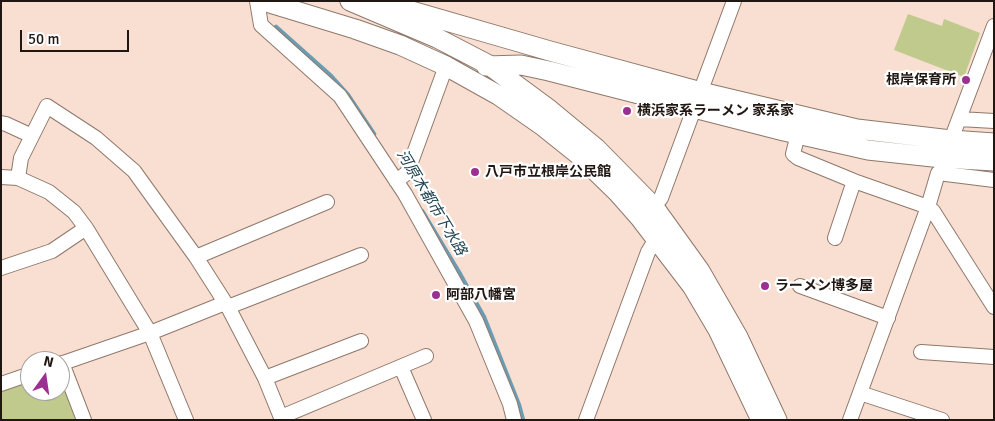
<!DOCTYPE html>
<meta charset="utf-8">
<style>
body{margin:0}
#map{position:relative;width:995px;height:421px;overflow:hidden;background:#f9dfd1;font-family:Signika,sans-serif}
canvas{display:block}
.frame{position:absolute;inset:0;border:2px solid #201712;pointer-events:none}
.north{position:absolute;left:20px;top:351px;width:50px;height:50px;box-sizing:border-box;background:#fff;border:1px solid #a6a2a0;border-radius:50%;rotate:14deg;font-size:14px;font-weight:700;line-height:20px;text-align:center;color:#201712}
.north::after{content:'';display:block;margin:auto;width:18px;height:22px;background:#9b3091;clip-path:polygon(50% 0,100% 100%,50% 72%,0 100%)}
.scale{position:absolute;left:20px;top:30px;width:109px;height:22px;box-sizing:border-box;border:2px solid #201712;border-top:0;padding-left:6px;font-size:15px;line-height:18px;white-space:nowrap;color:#201712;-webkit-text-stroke:4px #fff;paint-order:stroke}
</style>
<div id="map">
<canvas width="995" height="421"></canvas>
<div class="frame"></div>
<div class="north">N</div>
<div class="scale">50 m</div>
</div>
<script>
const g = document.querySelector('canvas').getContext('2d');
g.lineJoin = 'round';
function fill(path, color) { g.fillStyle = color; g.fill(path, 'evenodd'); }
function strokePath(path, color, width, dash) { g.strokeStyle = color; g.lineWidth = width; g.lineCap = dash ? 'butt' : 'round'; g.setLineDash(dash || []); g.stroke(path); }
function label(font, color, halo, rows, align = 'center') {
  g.font = font + ' Signika,"Noto Sans JP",sans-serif'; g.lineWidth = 4.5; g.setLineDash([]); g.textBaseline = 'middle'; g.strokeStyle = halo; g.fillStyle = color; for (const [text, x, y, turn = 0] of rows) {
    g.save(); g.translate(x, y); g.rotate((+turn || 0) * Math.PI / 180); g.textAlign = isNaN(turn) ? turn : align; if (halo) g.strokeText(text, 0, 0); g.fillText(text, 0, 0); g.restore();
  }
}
fill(new Path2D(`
 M 908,14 L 942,26 L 944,19 L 980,33 L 964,77 L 894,50 Z
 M 60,374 L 78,420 L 1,420 L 1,389 L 30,379 L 30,391 L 60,391 Z`), '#c0ca8c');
strokePath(new Path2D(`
 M 276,27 L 331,76 L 348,95 L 374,134
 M 422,211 L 460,274 L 484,317 L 519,405 L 523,420`), '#6a9db4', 4.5);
const street = new Path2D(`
 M 257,1 L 261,25 L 340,96 L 405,194 L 476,321 L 510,404 L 514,420
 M 959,119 L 994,121
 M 1,123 L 6,124 L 32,136
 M 798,134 L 793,154 L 798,158 L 854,181 L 928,207 L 933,211 L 994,307
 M 951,140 L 994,26
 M 1,177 L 18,178 L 49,192 L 74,212 L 86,228 L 150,333 L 186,420
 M 18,178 L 21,158 L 47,106 L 96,138 L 134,171 L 196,257 L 228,307 L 265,378 L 282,420
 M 396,181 L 407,173 L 446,66
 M 648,212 L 654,207 L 661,198 L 734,1
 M 835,238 L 854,181
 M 196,257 L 327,202
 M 1,268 L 52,251 L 86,228
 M 800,286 L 888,318
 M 228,307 L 361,255
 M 921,352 L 994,357
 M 62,363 L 84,420
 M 60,364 L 150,333 L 225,303
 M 401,367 L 424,420
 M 265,378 L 361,341
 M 1,384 L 30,374
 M 860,393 L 942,420
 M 281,417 L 426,356
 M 586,420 L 648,252 L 656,239
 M 850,420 L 928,207 L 938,173 L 994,180`);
const secondary = new Path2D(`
 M 263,1 L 355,29 L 400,45 L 446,66 L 498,95 L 544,127 L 579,155 L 618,193 L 640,218 L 692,286 L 718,330 L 761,420
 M 350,1 L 437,38 L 489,65 L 550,110 L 596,148 L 654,207 L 700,271 L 738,337 L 777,420
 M 377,1 L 550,51 L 701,92 L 857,129 L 951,140 L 994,143
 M 486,66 L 521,65 L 549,71 L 784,131 L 868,150 L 942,158 L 994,161`);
strokePath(street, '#8f786b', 16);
strokePath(secondary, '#8f786b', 21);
strokePath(street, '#fff', 14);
strokePath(secondary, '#fff', 19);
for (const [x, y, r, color] of [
 [966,80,5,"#9b3091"],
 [627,111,5,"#9b3091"],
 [475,172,5,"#9b3091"],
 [765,286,5,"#9b3091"],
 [436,295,5,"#9b3091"]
]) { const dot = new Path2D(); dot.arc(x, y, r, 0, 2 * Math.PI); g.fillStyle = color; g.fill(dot); strokePath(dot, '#fff', 2); }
label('bold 14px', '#201712', '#fff', [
 ["根岸保育所",956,80,"right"],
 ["横浜家系ラーメン 家系家",637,111],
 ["八戸市立根岸公民館",485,172],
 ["ラーメン博多屋",775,286],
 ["阿部八幡宮",446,295]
], 'left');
label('italic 15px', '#1e4250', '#fff', [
 ["河原木都市下水路",431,203,59]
]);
</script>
